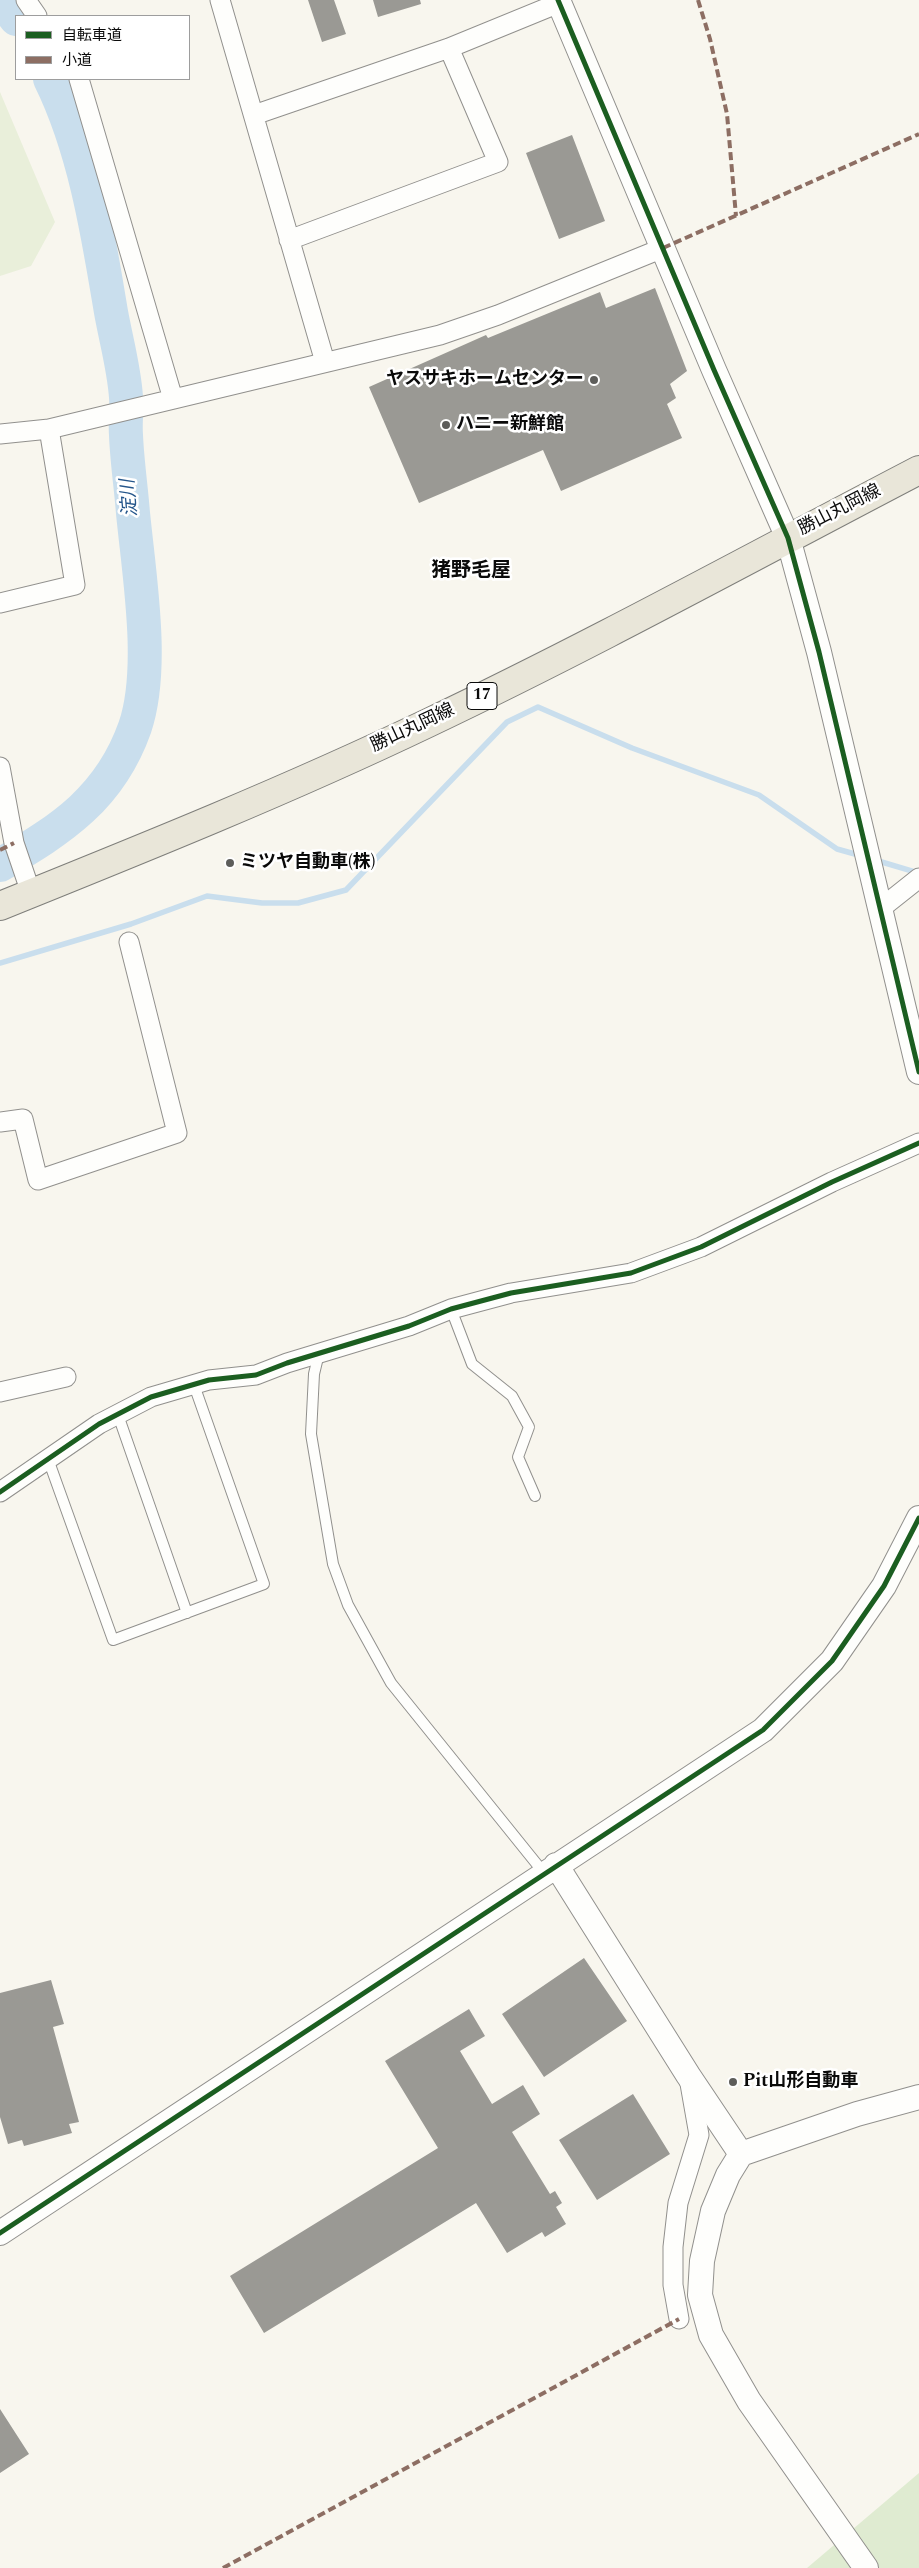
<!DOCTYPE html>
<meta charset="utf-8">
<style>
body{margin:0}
#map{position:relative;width:919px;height:2568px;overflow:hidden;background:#f8f6ee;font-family:Spectral,"Noto Sans JP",serif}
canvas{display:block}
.legend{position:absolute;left:15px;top:15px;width:175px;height:65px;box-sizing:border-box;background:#fff;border:1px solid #9d9d9d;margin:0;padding:6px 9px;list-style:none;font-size:15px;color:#0a0a0a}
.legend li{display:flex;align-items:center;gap:10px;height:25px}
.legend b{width:25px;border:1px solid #9d9d9d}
</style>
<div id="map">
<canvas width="919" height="2568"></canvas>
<ul class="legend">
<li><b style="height:6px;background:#1b5e20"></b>自転車道</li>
<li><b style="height:6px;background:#8d6e63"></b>小道</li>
</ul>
</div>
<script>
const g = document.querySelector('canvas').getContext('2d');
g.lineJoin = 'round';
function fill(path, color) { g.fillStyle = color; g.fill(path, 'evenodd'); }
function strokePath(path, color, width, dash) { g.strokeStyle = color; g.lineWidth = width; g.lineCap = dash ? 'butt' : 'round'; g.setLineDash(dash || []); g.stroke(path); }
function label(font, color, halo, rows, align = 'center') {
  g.font = font + ' Spectral,"Noto Sans JP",serif'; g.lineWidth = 5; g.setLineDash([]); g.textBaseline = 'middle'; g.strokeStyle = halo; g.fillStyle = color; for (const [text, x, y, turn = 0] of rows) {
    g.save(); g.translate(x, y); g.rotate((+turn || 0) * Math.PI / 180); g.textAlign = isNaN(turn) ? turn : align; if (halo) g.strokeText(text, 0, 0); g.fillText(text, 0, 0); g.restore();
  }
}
fill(new Path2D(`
 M 919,2473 L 919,2568 L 807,2568 Z`), '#dfebd1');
fill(new Path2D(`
 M 0,92 L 55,222 L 31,266 L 0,276 Z`), '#e9efda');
strokePath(new Path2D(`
 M 875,860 L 919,873
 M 0,963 L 131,924 L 207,896 L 262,903 L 298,903 L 346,890 L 507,722 L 538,707 L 632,748 L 759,795 L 837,849 L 862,856`), '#c9deed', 5.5);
strokePath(new Path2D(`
 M 2,0 L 16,19
 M 0,865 C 62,829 110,798 135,727 C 155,668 139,575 133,513 C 131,487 127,461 126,435 C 125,423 127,409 126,397 C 124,368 116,340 111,312 C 98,234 85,150 50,79`), '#c9deed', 34);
fill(new Path2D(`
 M 308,0 L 334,0 L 346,34 L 322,42 Z
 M 373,0 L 420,0 L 421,4 L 378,17 Z
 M 572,135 L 605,221 L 559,239 L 526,153 Z
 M 655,288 L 687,371 L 670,384 L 676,398 L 667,404 L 682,438 L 561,491 L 543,450 L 419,503 L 369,387 L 486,335 L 488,338 L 600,292 L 606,308 Z
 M 584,1958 L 627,2021 L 544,2077 L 502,2014 Z
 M 51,1980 L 64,2024 L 53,2027 L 79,2122 L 69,2124 L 72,2133 L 24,2146 L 22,2140 L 8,2144 L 0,2117 L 0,1993 Z
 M 469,2009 L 485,2036 L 460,2051 L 492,2104 L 523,2085 L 540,2114 L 512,2132 L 550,2194 L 555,2191 L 562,2203 L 556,2207 L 566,2224 L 545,2237 L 542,2232 L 507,2253 L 476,2203 L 264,2333 L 230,2276 L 438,2148 L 385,2061 Z
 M 633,2094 L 670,2154 L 597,2200 L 559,2140 Z
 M 0,2409 L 29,2454 L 0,2473 Z`), '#9a9994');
const service = new Path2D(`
 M 451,1309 L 472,1364 L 512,1396 L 529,1427 L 518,1457 L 535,1496
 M 319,1353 L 314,1374 L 311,1434 L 333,1564 L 348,1605 L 391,1683 L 544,1873
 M 118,1415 L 187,1613
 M 48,1459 L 113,1640 L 264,1584 L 194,1385`);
const minor = new Path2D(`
 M 26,0 L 37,16
 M 220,0 L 325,362
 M 79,79 L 173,399
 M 254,115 L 449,48 L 559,3
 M 289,240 L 498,162 L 449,48
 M 0,434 L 49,429 L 440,335 L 498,315 L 663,248
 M 0,603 L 75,585 L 49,429
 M 0,767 L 14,843 L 31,893
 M 880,909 L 919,878
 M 0,1122 L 23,1119 L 38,1180 L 177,1133 L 129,942
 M 0,1392 L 66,1377
 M 0,1492 L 99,1424 L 151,1397 L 209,1380 L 256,1375 L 287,1363 L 409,1326 L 451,1309 L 511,1293 L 631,1273 L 701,1247 L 832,1182 L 919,1143
 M 679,2319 L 673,2285 L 673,2247 L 678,2203 L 699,2135 L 689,2078`);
const tertiary = new Path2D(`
 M 558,0 L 714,370 L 788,538 L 819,652 L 919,1072
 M 556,1865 L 688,2075 L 741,2154
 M 0,2233 L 763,1730 L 832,1661 L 884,1586 L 919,1518
 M 866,2568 L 749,2401 L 711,2335 L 700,2295 L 702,2261 L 713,2211 L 728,2175 L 741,2154 L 857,2114 L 919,2097`);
const primary = new Path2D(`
 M 0,906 C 144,848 288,790 428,723 C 594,644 756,555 919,470`);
strokePath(service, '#91908d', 12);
strokePath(minor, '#91908d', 21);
strokePath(tertiary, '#91908d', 26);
strokePath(primary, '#7e7e7a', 30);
strokePath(service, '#fefefc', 10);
strokePath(minor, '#fefefc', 19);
strokePath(tertiary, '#fefefc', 24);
strokePath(primary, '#e9e6d9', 28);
strokePath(new Path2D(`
 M 698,0 L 710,39 L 727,114 L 736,216
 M 663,248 L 919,134
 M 0,850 L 14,843
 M 223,2568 L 679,2319`), '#8d6e63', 4, [8, 4]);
strokePath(new Path2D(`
 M 558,0 L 714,370 L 788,538 L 819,652 L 919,1072
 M 0,1492 L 99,1424 L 151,1397 L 209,1380 L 256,1375 L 287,1363 L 409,1326 L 451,1309 L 511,1293 L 631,1273 L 701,1247 L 832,1182 L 919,1143
 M 0,2233 L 763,1730 L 832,1661 L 884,1586 L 919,1518`), '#1b5e20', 5);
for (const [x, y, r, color] of [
 [594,380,5,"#5d5d5a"],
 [446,425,5,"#5d5d5a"],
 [230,863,5,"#5d5d5a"],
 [733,2082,5,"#5d5d5a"]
]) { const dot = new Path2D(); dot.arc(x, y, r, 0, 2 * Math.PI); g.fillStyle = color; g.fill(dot); strokePath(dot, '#fff', 2); }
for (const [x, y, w] of [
 [482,696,30]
]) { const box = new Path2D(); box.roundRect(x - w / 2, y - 13.5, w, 27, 4); g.fillStyle = '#fff'; g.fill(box); strokePath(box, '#0a0a0a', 1); }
label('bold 16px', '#0a0a0a', null, [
 ["17",482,696]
]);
label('bold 18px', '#0a0a0a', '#fff', [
 ["ヤスサキホームセンター",584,380,"right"],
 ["ハニー新鮮館",456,425],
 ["ミツヤ自動車(株)",240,863],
 ["Pit山形自動車",743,2082]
], 'left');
label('18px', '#0a0a0a', '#fff', [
 ["勝山丸岡線",840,511,-27],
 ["勝山丸岡線",413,729,-25]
]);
label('italic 19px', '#25568b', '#fff', [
 ["淀川",131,498,-95]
]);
label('bold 20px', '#0a0a0a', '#fff', [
 ["猪野毛屋",471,572]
]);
</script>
